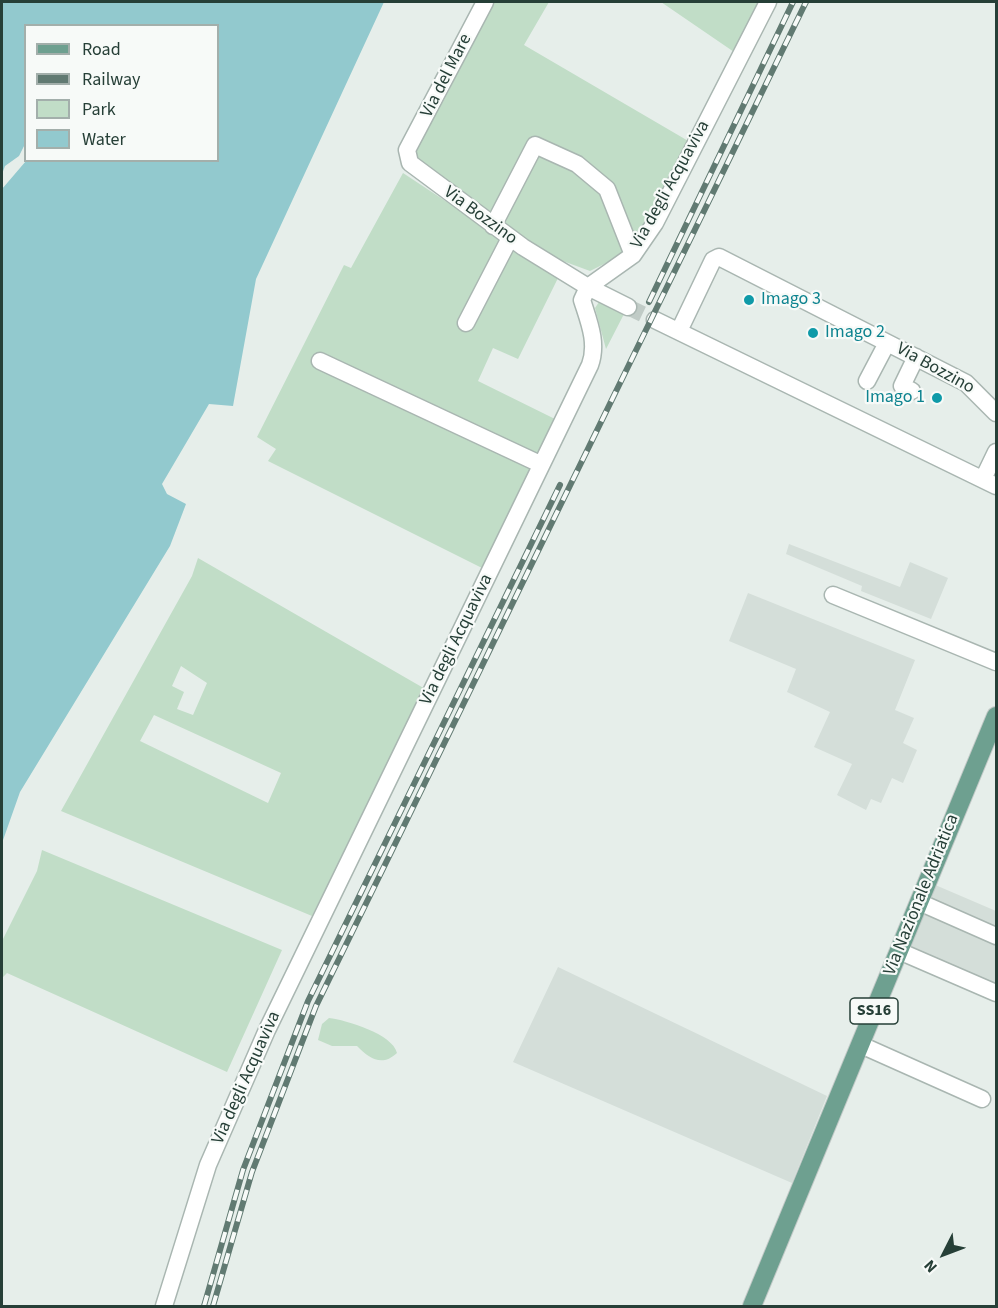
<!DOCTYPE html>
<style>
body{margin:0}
#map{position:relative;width:998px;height:1308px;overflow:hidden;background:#e6eeea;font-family:"Source Sans 3",sans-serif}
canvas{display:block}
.frame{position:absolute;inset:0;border:3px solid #263f37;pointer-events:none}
.legend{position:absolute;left:24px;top:24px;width:195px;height:138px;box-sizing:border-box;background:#f7faf8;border:2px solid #a3afab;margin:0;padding:8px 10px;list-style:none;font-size:18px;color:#263f37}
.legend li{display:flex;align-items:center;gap:12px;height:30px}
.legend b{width:30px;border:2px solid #a3afab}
.north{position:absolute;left:914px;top:1224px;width:60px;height:60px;-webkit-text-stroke:4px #f7faf8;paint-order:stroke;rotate:228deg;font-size:16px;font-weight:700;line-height:24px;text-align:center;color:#263f37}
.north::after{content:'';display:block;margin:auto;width:21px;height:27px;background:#263f37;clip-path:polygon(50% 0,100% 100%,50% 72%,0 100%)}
</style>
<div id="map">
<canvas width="998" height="1308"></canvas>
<div class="frame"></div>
<ul class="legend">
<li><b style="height:8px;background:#6ea090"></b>Road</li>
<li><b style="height:8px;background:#617a72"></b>Railway</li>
<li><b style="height:16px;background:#c1ddc7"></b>Park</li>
<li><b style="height:16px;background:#92c9ce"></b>Water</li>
</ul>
<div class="north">N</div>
</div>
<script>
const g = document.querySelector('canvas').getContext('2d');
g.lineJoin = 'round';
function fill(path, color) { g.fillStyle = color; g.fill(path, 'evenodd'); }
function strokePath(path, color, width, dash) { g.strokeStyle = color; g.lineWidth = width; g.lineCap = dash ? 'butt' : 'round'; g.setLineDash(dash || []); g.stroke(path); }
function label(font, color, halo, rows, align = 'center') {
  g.font = font + ' "Source Sans 3",sans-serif'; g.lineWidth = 4.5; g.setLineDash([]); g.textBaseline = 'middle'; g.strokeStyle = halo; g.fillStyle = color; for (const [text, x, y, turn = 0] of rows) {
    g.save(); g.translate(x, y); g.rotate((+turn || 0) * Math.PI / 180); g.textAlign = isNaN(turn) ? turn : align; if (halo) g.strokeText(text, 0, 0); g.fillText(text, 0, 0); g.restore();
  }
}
fill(new Path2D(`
 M 789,544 L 900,587 L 910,562 L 948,578 L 931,619 L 861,591 L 862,586 L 786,554 Z
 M 748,593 L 915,660 L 895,710 L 914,718 L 903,743 L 917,750 L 903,783 L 892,778 L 881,803 L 871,799 L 866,810 L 837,795 L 852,764 L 814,747 L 830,712 L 787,692 L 796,669 L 729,641 Z
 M 933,884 L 996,911 L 996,986 L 907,948 Z
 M 558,967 L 827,1096 L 792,1183 L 513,1062 Z`), '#d4ded9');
fill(new Path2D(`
 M 494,2 L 549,2 L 524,45 L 690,142 L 663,196 L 626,253 L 590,271 L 541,253 L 418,163 L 411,152 L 444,100 Z
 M 661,2 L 761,2 L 737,54 Z
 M 403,173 L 559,276 L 518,359 L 493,348 L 478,381 L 557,420 L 484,569 L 268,461 L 276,449 L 257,437 L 344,265 L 351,268 Z
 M 599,302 L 624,314 L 606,349 L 595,308 Z
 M 198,558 L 427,690 L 312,916 L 61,811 L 192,576 ZM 181,666 L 207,683 L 193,715 L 177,709 L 184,692 L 172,686 ZM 154,715 L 281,773 L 268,803 L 140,741 Z
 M 42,850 L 282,950 L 227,1072 L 7,973 L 2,978 L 2,941 L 37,871 Z
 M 329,1018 C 346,1020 393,1034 397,1053 C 382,1067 370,1059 357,1046 L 332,1046 L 318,1040 L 322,1024 Z`), '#c1ddc7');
fill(new Path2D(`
 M 2,2 L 384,2 L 256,279 L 233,406 L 209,404 L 162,484 L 167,494 L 186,504 L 170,546 L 20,792 L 2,843 ZM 26,26 L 218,26 L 218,160 L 26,160 Z`), '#92c9ce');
fill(new Path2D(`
 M 25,144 L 26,161 L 2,189 L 2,174 L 5,166 L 19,156 Z`), '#e6eeea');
strokePath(new Path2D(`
 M 628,307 L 655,320`), '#c0cbc6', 16, [16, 8]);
const minor = new Path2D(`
 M 485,2 L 407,150 L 410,163 L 523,247 L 588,287 L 628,307
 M 493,226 L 535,145 L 577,164 L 607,189 L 633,255
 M 655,320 L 996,486
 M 466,323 L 510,238
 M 679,331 L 713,260 L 719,257 L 966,383 L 996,413
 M 320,361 L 540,464
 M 867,381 L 887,343
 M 912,391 L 902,386 L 916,357
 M 983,479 L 996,452
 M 833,595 L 996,662
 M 919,902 L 996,936
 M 899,951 L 996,993
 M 861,1045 L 982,1099
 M 164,1306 L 208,1165 L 267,1030 L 590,365 C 598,343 589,322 582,300 L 588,287 L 633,255 L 655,223 L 768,2`);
const major = new Path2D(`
 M 752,1306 L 996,716`);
strokePath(minor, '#a9b6b1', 19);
strokePath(major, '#c2c9c7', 20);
strokePath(minor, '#fff', 16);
strokePath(major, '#6ea090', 18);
const rail = new Path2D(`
 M 649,302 L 793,2
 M 204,1306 L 243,1170 L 308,1001 L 560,485
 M 213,1306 L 252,1172 L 316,1006 L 806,2`);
strokePath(rail, '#617a72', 6);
strokePath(rail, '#f7faf8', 4, [11]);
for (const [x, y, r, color] of [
 [749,300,6,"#0f9aa8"],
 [813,333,6,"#0f9aa8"],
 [937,398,6,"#0f9aa8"]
]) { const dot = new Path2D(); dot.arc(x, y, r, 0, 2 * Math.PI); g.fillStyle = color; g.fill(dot); strokePath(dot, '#f7faf8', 2); }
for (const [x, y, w] of [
 [874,1011,48]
]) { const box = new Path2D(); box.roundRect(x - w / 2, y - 13, w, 26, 4.5); g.fillStyle = '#f7faf8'; g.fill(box); strokePath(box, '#263f37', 1.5); }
label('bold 16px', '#263f37', null, [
 ["SS16",874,1011]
]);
label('18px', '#263f37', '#f7faf8', [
 ["Via del Mare",447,76,-63],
 ["Via degli Acquaviva",671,185,-61],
 ["Via Bozzino",480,216,36],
 ["Via Bozzino",935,369,29],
 ["Via degli Acquaviva",457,640,-64],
 ["Via Nazionale Adriatica",922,895,-68],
 ["Via degli Acquaviva",247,1078,-66]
]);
label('18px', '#0d838f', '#f7faf8', [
 ["Imago 3",761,300],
 ["Imago 2",825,333],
 ["Imago 1",925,398,"right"]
], 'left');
</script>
